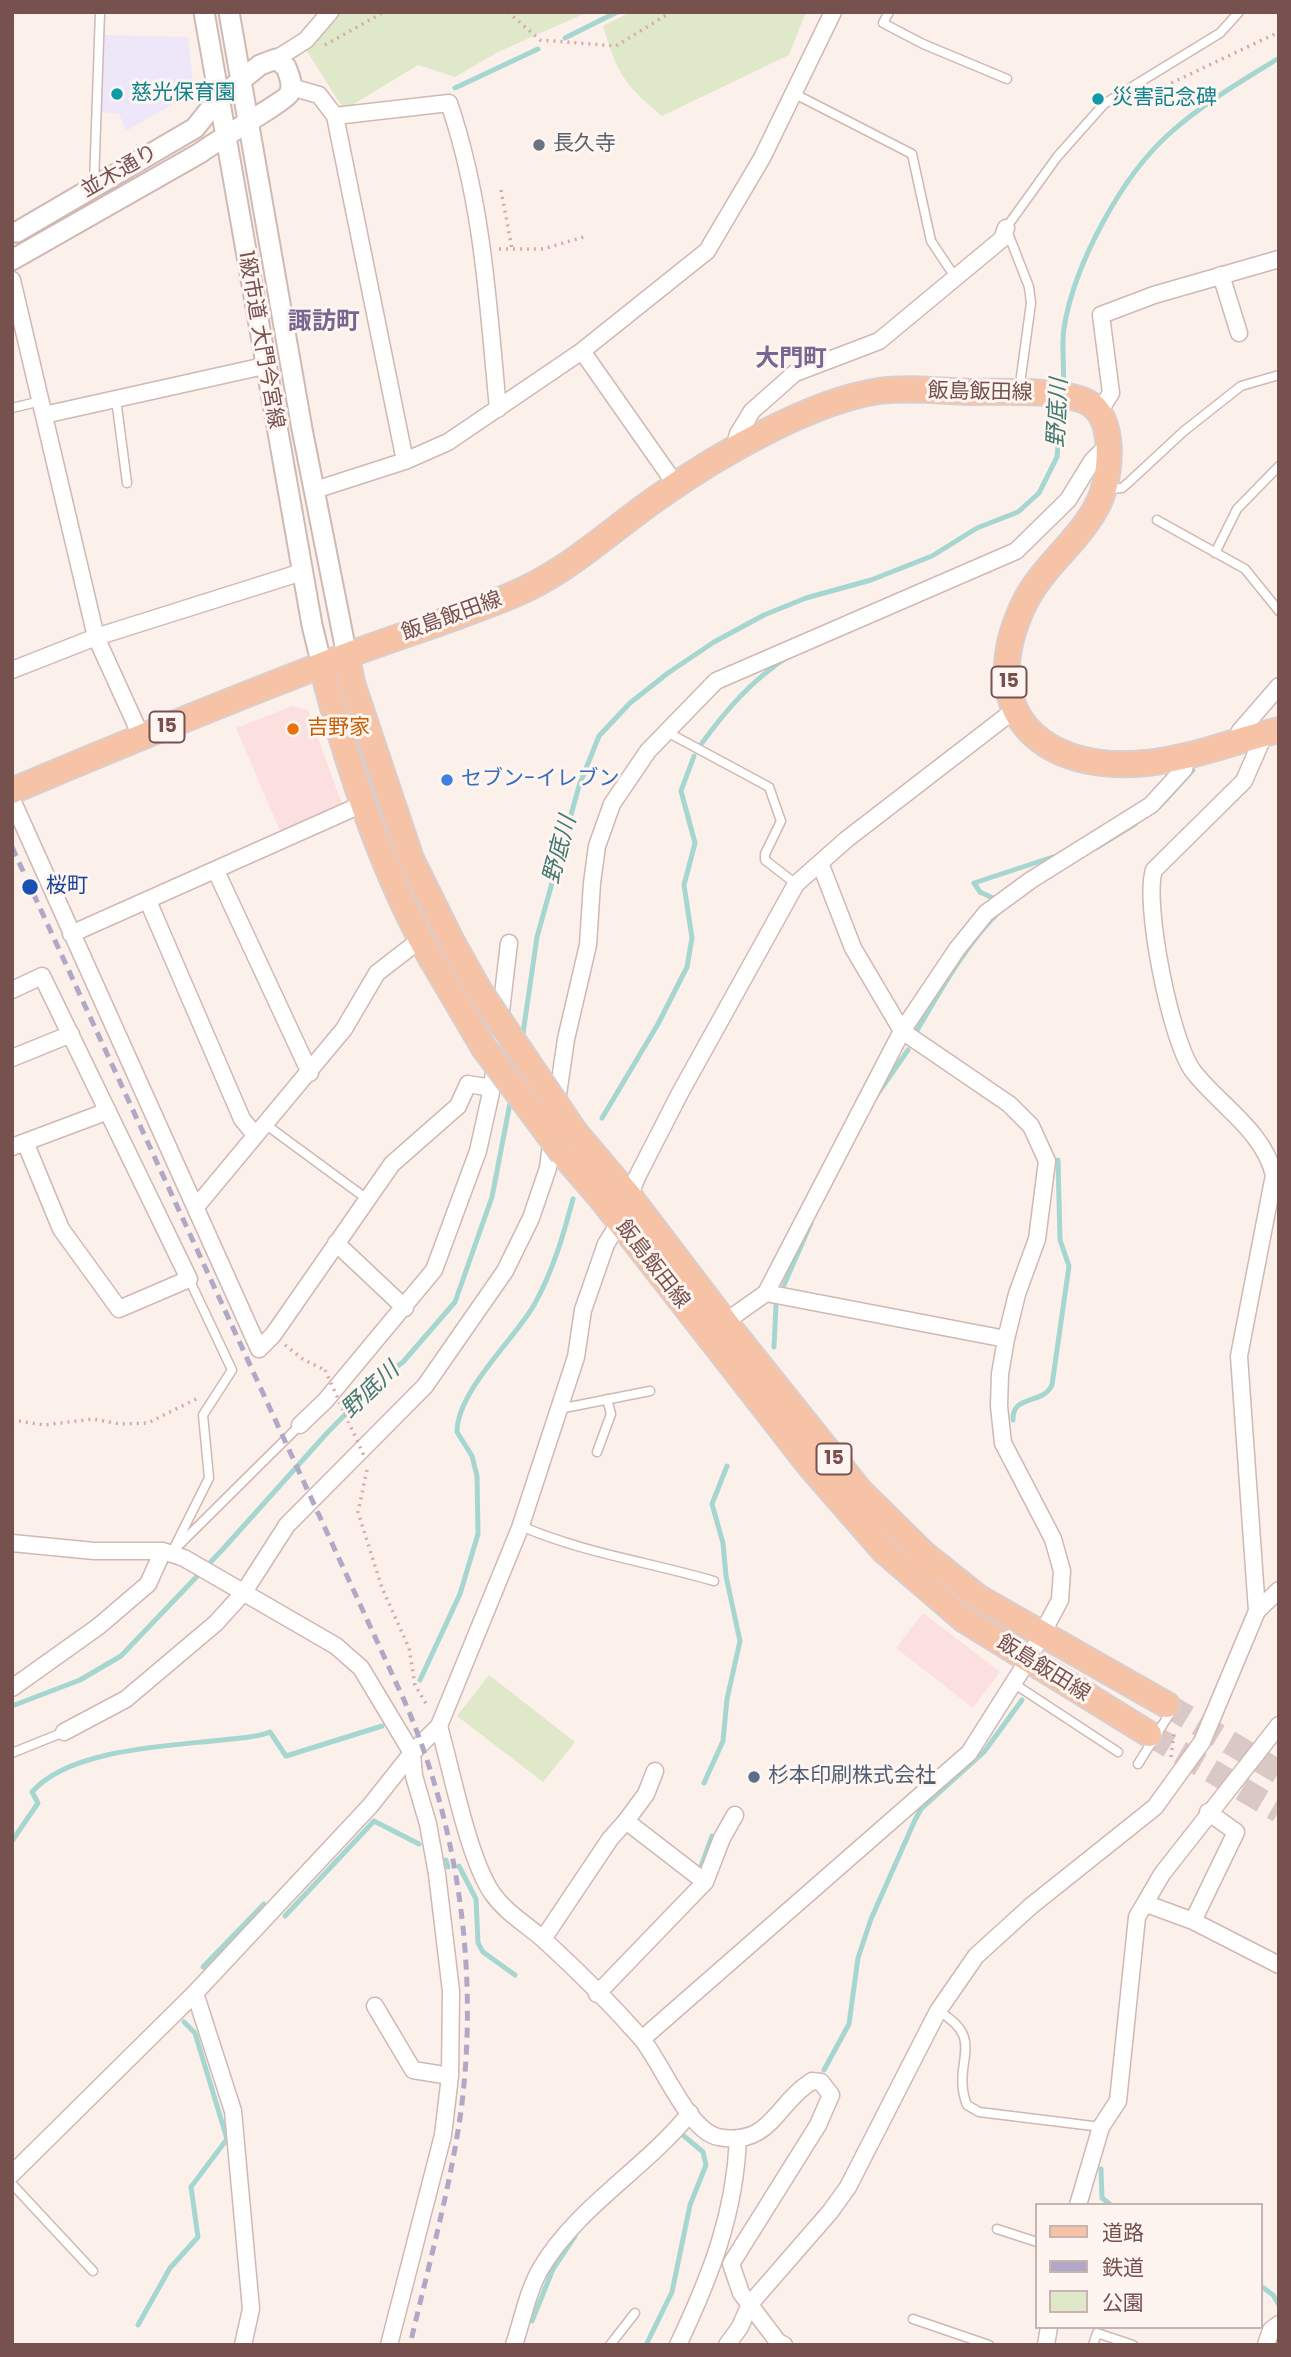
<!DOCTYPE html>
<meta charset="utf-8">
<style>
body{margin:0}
#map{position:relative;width:1291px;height:2357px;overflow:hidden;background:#fcf0eb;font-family:Poppins,"Noto Sans JP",sans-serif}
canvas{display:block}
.frame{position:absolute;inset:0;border:14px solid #76514e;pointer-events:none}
.legend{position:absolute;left:1035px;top:2203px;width:228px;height:126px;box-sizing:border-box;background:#fef5f1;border:2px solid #c8b3b0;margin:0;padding:9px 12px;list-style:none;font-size:21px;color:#76514e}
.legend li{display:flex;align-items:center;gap:14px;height:35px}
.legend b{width:35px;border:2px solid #c8b3b0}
</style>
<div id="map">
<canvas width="1291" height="2357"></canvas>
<div class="frame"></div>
<ul class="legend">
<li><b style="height:9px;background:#f6c3a7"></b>道路</li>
<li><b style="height:9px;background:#b0a8c6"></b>鉄道</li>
<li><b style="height:19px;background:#dfe9c9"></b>公園</li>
</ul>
</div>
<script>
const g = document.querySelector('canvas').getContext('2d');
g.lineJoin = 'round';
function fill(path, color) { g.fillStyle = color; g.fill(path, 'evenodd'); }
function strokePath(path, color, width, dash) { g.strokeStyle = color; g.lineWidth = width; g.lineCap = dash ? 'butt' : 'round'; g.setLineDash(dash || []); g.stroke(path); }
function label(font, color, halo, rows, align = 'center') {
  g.font = font + ' Poppins,"Noto Sans JP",sans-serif'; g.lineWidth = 6; g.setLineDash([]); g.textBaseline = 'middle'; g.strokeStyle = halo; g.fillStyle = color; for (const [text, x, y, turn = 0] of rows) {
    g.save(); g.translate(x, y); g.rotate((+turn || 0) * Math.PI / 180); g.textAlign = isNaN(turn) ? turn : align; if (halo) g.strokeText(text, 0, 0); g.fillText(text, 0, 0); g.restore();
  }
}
fill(new Path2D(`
 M 292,706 L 308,710 L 342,804 L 280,831 L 236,728 Z
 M 923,1613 L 1000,1672 L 973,1708 L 896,1648 Z`), '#fbe0df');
fill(new Path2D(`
 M 103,35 L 188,37 L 193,82 L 185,97 L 126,131 L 119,114 L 101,112 Z`), '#ede7f9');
fill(new Path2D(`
 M 339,12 L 588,12 L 498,52 L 455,77 L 418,65 L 344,110 L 305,48 Z
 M 631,12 L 806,12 L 789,55 L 662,116 C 623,83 618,75 603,26 Z
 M 489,1675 L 575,1742 L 543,1782 L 457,1716 Z`), '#dfe9c9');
strokePath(new Path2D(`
 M 565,38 L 617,12
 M 455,88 L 538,49
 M 1063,387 C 1065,368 1061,347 1064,328 C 1074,265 1121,177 1169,134 C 1202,104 1242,81 1279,58
 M 702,743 C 727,709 751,681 786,658
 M 1160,806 L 1193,770
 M 1096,848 L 1135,824
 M 995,899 L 980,892 L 974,883 L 1056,856
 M 916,1032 C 941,990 965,945 1000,911
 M 522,1040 L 537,937 L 579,786 L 599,736 L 630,703 L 668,673 L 714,642 L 764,615 L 806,598 L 871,580 L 932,556 L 977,528 L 1018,512 L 1039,493 L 1057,457 L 1062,400
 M 874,1099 L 908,1050
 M 602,1118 L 658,1024 L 687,967 L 692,938 L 684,885 L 695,843 L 681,791 L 694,756
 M 784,1285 L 811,1223
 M 774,1347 L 776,1304
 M 1013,1420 C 1012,1394 1043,1405 1052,1385 L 1069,1266 L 1060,1240 L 1058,1160
 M 420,1680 L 460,1594 L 478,1534 L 477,1476 L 472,1456 L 457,1432 C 457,1391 514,1340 534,1305 C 553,1271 563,1236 573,1199
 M 12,1706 L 80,1680 L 121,1656 L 223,1549 L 327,1433 L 380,1379 L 403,1362 L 455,1302 L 492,1197 L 511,1098
 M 704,1783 L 723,1741 L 727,1699 L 740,1641 L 726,1576 L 723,1543 L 712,1504 L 727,1466
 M 12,1841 L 38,1803 L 32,1792 C 69,1749 168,1746 222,1740 C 238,1738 256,1738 270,1732 L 286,1756 L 382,1726
 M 446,1860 L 448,1867
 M 459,1866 L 476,1899 L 478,1943 L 483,1952 L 515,1975
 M 700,1869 L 712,1836
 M 285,1916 L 374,1821 L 419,1844
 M 203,1967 L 264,1904
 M 824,2070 L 849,2024 L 858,1958 L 871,1919 L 915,1820 L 921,1809 L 984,1752 L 1022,1700
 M 1101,2169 L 1102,2198 L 1111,2205
 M 1261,2286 L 1273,2295 L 1279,2305
 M 532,2321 L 553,2269 L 575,2236
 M 138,2325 L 170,2268 L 198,2237 L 191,2187 L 227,2139 L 195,2033 L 184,2022
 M 646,2345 L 672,2292 L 690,2205 L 706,2165 L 703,2152 L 684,2136`), '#a6d6d0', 5);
strokePath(new Path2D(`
 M 1167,1705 L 1279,1772
 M 1149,1734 L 1279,1811`), '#dac8c4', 24, [24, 12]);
const service = new Path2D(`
 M 889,12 L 883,23 L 923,44 L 1007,79
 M 795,94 L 912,154 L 931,241 L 951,271
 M 94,184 L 100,12
 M 1019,391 L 1031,303 L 1029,287 L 1006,228 L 1057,157 L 1104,104 L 1220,33 L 1239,12
 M 116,399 L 127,483
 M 12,408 L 41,401
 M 1109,489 L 1122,488 L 1129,482 L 1184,431 L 1241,386 L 1279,375
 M 1157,520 L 1245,569 L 1279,611
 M 1215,553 L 1237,509 L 1279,466
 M 665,731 L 769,787 L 781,821 L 765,854 L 765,860 L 796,884
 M 265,1124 L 367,1199
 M 559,1409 L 650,1391
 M 597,1452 L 611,1414 L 607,1399
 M 521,1526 C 583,1553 649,1562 714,1581
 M 177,1547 L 300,1425
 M 172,1552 L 209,1478 L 203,1415 L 232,1370 L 189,1279
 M 1013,1683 L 1118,1752
 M 12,1753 L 64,1732
 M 1138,1764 L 1170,1713
 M 938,2011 C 989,2040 950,2062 967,2105 L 979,2112 L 1101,2127
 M 12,2184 L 93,2271
 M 997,2229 L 1037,2242
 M 913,2319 L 989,2345
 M 610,2345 L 635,2313
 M 1093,2345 L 1097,2333 L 1133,2345`);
const minor = new Path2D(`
 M 276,59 L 306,40 L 330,12
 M 291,87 L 319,95 L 335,116 L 449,103 C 483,203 488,304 498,409
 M 335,116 L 405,461
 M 1221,275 L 1239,333
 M 12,280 L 96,637 L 141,736
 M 582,351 L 676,485
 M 1099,412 L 1111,393 L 1101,315 L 1154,295 L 1279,259
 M 44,415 L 264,366
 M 733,451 L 738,434 L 752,411 L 795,373 L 879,341 L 1002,239 L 1006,228
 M 315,490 L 405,461 L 448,442 L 582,351 L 707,251 L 762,158 L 833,12
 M 12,670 L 96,637 L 302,572
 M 1235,743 L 1240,731 L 1279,686
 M 12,800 L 259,1349 L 273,1335 L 392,1164 L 458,1106 L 468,1084 L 492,1088 L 509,943
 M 216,871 L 310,1073
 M 148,901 L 242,1119 L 255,1135
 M 71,934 L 365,803
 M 12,990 L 42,976 L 189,1279 L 119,1309 L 61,1229 L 25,1142
 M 12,1058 L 71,1034
 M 556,1108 L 566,1039 L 588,945 L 592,883 L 597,846 L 612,804 L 648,751 L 716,681 L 1016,551 L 1068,500 L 1092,461 L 1110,443
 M 12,1147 L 108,1111
 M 196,1207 L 344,1029 L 377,973 L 421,939
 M 336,1243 L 405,1308
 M 766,1293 L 1006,1339
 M 725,1322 L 766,1293 L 902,1031 L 957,949 L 986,913 L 1031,880 L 1151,805 L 1184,769 L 1186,758
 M 300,1425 L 326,1400 L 434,1270 L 478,1151 L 492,1088
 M 12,1543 L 94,1551 L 163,1551 L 184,1558 L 336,1646 L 361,1668 L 412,1753 L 414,1776 L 428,1824 L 437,1874 L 451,1991 L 450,2076 L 443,2135 L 389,2345
 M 1257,1611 L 1239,1356 L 1274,1175 C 1263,1130 1219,1105 1193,1071 C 1171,1042 1143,903 1154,870 L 1244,781 L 1265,733
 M 12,1688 L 99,1626 L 148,1584 L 163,1551
 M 439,1726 C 452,1772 468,1857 492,1893 C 506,1913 526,1924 543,1939 C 577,1970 611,2004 641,2038 C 661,2061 688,2131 718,2137 C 771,2147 775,2104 812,2081 L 821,2082 L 831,2095 L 818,2125 L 731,2264 L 741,2293 L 778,2342 L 784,2345
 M 64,1732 L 126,1699 L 216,1623 L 244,1592 L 287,1525 L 425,1386 L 505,1271 L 531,1218 L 548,1168 L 552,1137
 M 626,1821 L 646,1794 L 655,1771
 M 1147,1904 L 1193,1921 L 1279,1965
 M 1193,1921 L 1236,1832 L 1208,1812
 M 543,1939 L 610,1839 L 626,1821 L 705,1882
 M 195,1993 L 233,2111 L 251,2309 L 243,2345
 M 597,1994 L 705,1882 L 722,1838 L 735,1815
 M 375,2006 L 413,2070 L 450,2076
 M 642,2039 L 969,1753 L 1028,1660 L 1060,1600 L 1062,1571 L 1053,1539 L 1003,1443 L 999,1406 L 1000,1374 L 1006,1339 L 1017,1294 L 1037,1239 L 1047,1161 L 1031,1126 L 1009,1104 L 902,1031 L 853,948 L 820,863
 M 12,2174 L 195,1993 L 370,1806 L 412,1753 L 439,1726 L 520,1528 L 576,1357 L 583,1310 L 606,1244 L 619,1223 L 637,1177 L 680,1093 L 796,884 L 847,839 L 1013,711
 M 1078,2205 L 1101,2127 L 1118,2101 L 1137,1917 L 1162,1874 L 1279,1725
 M 514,2345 C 522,2321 528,2290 541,2268 C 578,2206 645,2169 690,2113
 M 678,2345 C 710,2277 735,2215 738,2138
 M 727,2345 L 740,2327 L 750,2304 L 830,2212 L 848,2187 L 938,2011 L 976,1956 L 1031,1906 L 1155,1807 L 1202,1742 L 1257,1611 L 1279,1590
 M 1046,2345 L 1049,2327
 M 1266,2345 L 1271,2330 L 1279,2324`);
const tertiary = new Path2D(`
 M 204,12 L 312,625 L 322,666
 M 229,12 L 302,429 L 347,656
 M 12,232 L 17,232 L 195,128 L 218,99 L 260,65 L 276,59 L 286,67 C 289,75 294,85 289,94 C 285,101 214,142 200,153 L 12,260`);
const primary = new Path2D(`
 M 347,656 L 352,683 L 411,859 L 453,944
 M 322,666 C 347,765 381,868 431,958
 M 12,791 C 123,744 235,698 348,655 C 402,635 457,618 510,596 C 569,572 609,531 660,496 C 716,456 811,401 879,391 C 908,387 941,391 970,392 C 1000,392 1060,389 1087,402 C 1117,417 1111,477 1099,502 C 1081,540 1042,566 1024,604 C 974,709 1039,774 1147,763 C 1193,758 1234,741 1279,730
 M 575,1132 L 630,1197 L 725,1322 L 860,1491 L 924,1554 L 979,1598 L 1167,1705
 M 563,1154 L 600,1197 L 809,1465 L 884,1551 L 963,1619 L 1149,1734`);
strokePath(service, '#d0b8b3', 11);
strokePath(minor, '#d0b8b3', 19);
strokePath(tertiary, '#d0b8b3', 23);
strokePath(primary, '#d9cecd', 28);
strokePath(new Path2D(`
 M 508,12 L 540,40 L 616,46 L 671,12
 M 325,45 L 384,12
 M 1146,95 L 1279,32
 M 501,190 L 512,249
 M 499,249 L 543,249 L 587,236
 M 285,1345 L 304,1360 L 325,1370
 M 12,1420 L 44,1425 L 93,1419 L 120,1424 L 148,1423 L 198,1398
 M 367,1470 L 358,1512 L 382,1588 L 409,1648 L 415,1685 L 428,1707
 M 1171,1757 L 1174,1733`), '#d5aba6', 3.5, [2, 5]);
strokePath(service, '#fff', 8);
strokePath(minor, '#fff', 16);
strokePath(tertiary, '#fff', 19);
strokePath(primary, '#f6c3a7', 24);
strokePath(new Path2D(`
 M 12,847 L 404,1700 C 459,1826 479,1975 461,2111 C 450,2190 428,2267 410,2345`), '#b0a8c6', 5, [10, 7]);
const primaryBridge = new Path2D(`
 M 453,944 L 479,990 L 575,1132
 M 431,958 L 484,1048 L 563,1154`);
strokePath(primaryBridge, '#d9cecd', 28, []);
strokePath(new Path2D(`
 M 325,1370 L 365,1458`), '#d5aba6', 3.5, [2, 5]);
strokePath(primaryBridge, '#f6c3a7', 24);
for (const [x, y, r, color] of [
 [117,94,7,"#0f9aa8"],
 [1098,99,7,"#0f9aa8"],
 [539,145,7,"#6b7280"],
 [293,729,7,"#e8710a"],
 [447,780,7,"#3f7fe0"],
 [30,887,9,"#1a4fb4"],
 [754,1777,7,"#5c6f8a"]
]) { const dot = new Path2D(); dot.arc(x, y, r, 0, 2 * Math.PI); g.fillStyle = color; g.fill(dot); strokePath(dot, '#fef5f1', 2.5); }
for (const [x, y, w] of [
 [1009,682,35],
 [167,727,35],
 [834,1459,35]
]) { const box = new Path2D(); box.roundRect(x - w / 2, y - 15.5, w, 31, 5); g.fillStyle = '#fef5f1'; g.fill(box); strokePath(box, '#76514e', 2); }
label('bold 19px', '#76514e', null, [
 ["15",1009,682],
 ["15",167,727],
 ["15",834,1459]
]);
label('21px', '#0d838f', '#fef5f1', [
 ["慈光保育園",131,94],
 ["災害記念碑",1112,99]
], 'left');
label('21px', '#5b616d', '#fef5f1', [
 ["長久寺",553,145]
], 'left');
label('21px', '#76514e', '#fef5f1', [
 ["並木通り",120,172,-30],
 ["1級市道 大門今宮線",260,340,80],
 ["飯島飯田線",980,393,1],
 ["飯島飯田線",452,617,-20],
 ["飯島飯田線",652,1265,52],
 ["飯島飯田線",1043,1669,32]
]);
label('21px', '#c56008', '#fef5f1', [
 ["吉野家",307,729]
], 'left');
label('21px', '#366cbe', '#fef5f1', [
 ["セブン-イレブン",461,780]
], 'left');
label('21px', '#164399', '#fef5f1', [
 ["桜町",46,887]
], 'left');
label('21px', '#4e5e75', '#fef5f1', [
 ["杉本印刷株式会社",768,1777]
], 'left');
label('italic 23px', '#427a73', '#fef5f1', [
 ["野底川",1059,413,-87],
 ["野底川",561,850,-75],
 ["野底川",371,1391,-43]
]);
label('bold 24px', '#776691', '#fef5f1', [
 ["諏訪町",324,323],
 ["大門町",791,360]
]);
</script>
